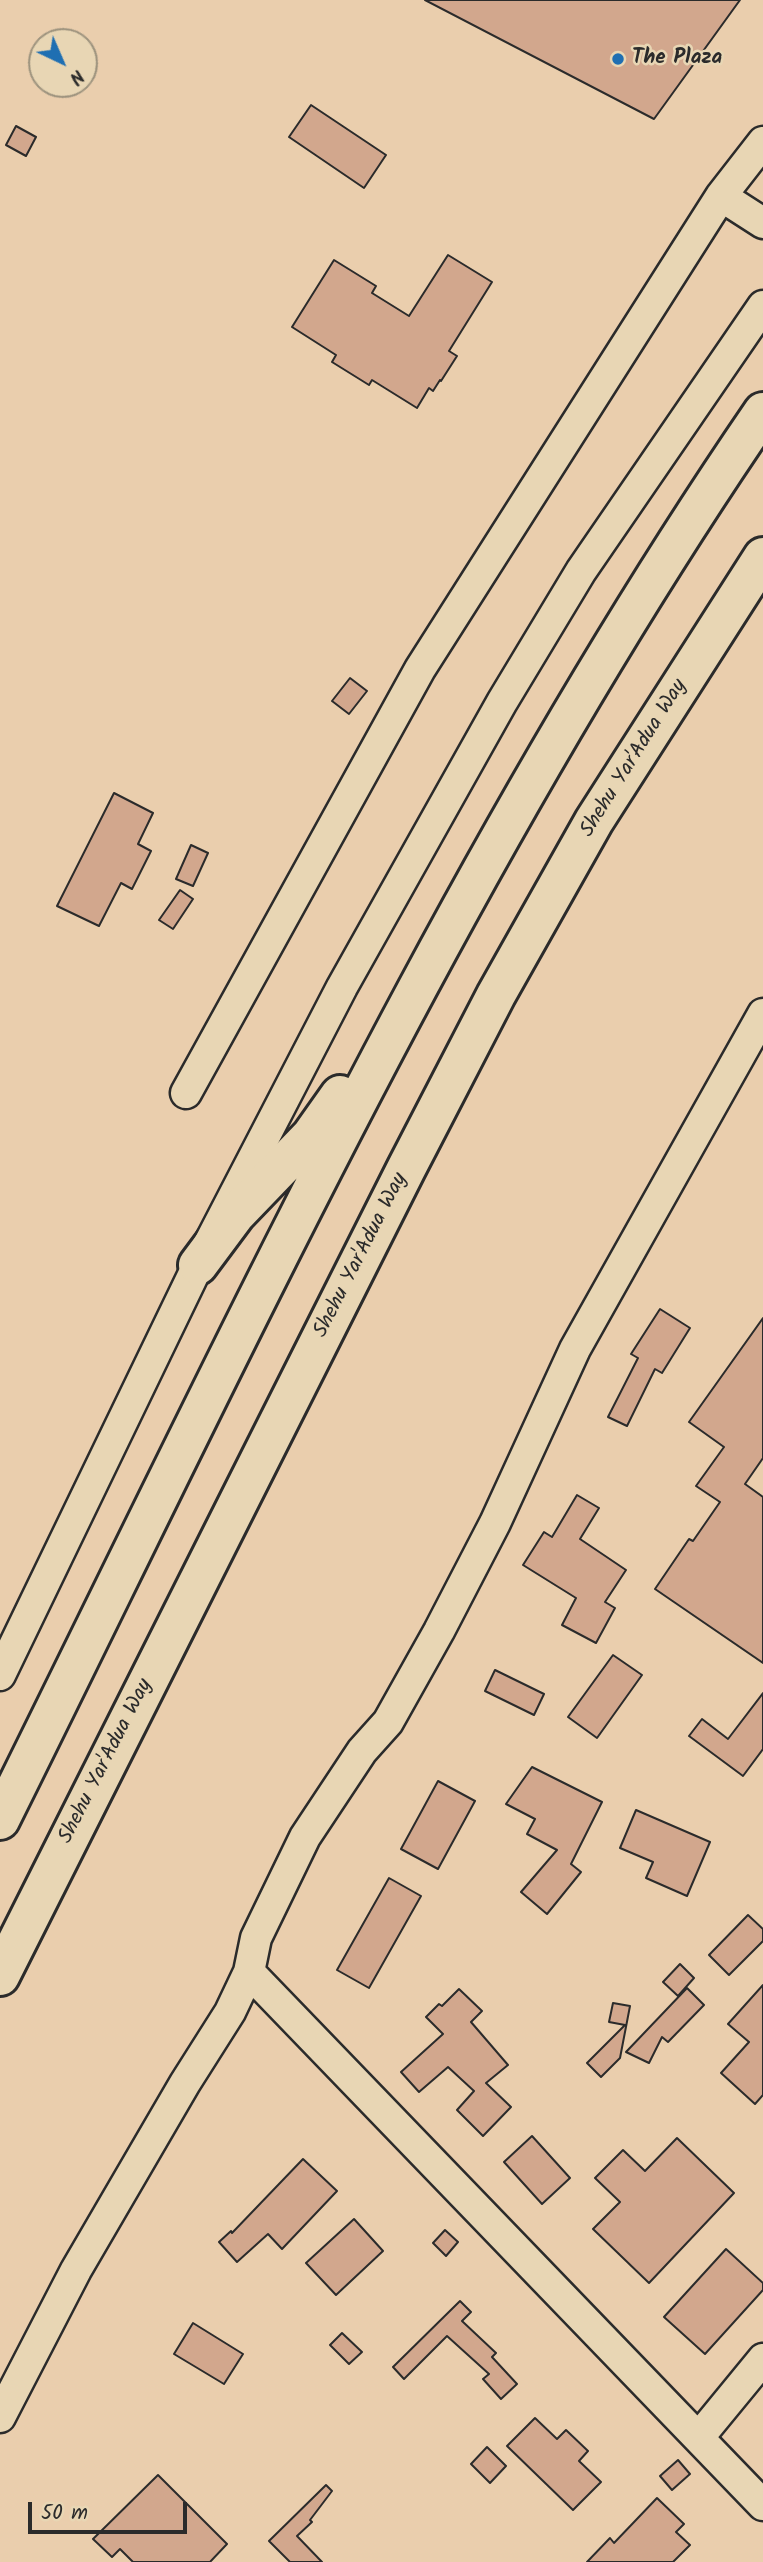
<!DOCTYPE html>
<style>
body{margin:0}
#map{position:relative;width:763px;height:2562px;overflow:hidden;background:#eacead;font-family:Kalam,sans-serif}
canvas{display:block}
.north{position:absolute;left:28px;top:28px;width:70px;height:70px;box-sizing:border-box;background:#e8d6b4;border:2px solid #9c927d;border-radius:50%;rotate:136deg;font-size:19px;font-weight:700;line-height:28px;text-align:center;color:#2b2b2b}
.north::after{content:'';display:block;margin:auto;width:24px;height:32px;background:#1f6fb2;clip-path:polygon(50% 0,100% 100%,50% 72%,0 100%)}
.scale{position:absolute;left:28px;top:2502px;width:159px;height:32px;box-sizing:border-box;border:4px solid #2b2b2b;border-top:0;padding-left:9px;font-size:21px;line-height:24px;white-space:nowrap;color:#2b2b2b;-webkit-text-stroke:5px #e8d6b4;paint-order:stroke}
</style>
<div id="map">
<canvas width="763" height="2562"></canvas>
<div class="north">N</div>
<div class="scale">50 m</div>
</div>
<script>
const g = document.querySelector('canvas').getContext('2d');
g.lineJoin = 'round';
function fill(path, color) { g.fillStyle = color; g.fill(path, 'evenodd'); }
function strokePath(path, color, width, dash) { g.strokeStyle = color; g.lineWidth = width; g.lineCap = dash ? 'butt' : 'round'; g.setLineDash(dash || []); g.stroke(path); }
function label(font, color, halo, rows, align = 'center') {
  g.font = font + ' Kalam,sans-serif'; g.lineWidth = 5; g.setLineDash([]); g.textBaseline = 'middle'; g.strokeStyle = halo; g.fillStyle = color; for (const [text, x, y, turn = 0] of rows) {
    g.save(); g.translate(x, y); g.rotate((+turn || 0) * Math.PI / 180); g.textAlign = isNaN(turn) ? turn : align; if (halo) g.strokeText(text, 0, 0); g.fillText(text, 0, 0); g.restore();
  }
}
const building = new Path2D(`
 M 425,0 L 740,0 L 654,119 Z
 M 311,105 L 386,155 L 364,188 L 289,137 Z
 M 16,126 L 36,137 L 26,156 L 6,145 Z
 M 448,255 L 492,282 L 449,351 L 457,356 L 441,381 L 440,380 L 433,391 L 429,388 L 417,408 L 372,380 L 369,385 L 332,362 L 336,355 L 292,327 L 334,260 L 376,286 L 372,293 L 409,316 Z
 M 350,678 L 367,691 L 349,714 L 332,701 Z
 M 114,793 L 153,813 L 138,844 L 151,851 L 132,889 L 121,883 L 99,926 L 57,906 Z
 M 191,845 L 208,853 L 193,886 L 176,879 Z
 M 180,890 L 193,899 L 173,929 L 159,920 Z
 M 660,1309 L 690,1328 L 662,1373 L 655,1369 L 627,1426 L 608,1417 L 638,1358 L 631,1354 Z
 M 763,1318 L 763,1458 L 745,1484 L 763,1497 L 763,1663 L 655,1589 L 689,1539 L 693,1541 L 720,1502 L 696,1486 L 724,1447 L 689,1422 Z
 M 577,1495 L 599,1508 L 580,1539 L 626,1570 L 605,1602 L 615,1608 L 596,1643 L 562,1625 L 576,1598 L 523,1565 L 544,1532 L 552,1537 Z
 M 613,1655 L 642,1675 L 597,1738 L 568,1717 Z
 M 495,1670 L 544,1694 L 534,1715 L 485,1691 Z
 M 763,1693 L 763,1749 L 743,1776 L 689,1736 L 702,1719 L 728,1739 Z
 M 532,1767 L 602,1802 L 571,1864 L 581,1872 L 547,1914 L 521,1892 L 557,1850 L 527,1834 L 535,1819 L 506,1804 Z
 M 438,1781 L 475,1801 L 438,1869 L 401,1849 Z
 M 636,1810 L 710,1842 L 687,1896 L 646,1878 L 653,1862 L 620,1848 Z
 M 389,1878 L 421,1896 L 369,1988 L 337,1970 Z
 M 748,1915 L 763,1929 L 763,1941 L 729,1975 L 709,1955 Z
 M 680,1964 L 694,1978 L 678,1996 L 663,1982 Z
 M 763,1985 L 763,2095 L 755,2104 L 721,2073 L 749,2042 L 728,2024 Z
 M 687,1988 L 704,2005 L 668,2042 L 662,2037 L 649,2063 L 626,2052 Z
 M 459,1989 L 482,2011 L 471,2022 L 508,2065 L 486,2083 L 511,2107 L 483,2136 L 457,2110 L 474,2091 L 448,2067 L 419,2092 L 401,2072 L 443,2034 L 426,2017 L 439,2004 L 442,2006 Z
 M 613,2003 L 630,2006 L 620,2058 L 601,2077 L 587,2063 L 625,2025 L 609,2022 Z
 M 532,2136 L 570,2178 L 542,2204 L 504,2162 Z
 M 677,2138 L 734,2193 L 649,2283 L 593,2229 L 620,2202 L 595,2178 L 623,2150 L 645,2171 Z
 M 303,2159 L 337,2191 L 282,2249 L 268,2234 L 237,2262 L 219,2242 L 231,2231 L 232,2233 Z
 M 354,2219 L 383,2251 L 336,2295 L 306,2263 Z
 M 445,2230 L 458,2242 L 446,2256 L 433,2243 Z
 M 726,2249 L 763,2283 L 763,2290 L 705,2354 L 664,2317 Z
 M 460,2301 L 471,2312 L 462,2321 L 496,2353 L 492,2357 L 517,2384 L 501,2399 L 483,2379 L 489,2374 L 447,2336 L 404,2379 L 393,2367 Z
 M 193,2323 L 243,2354 L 224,2384 L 174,2354 Z
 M 342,2333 L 362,2352 L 349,2364 L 330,2345 Z
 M 535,2418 L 557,2439 L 566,2430 L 588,2451 L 579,2461 L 601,2482 L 573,2510 L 507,2446 Z
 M 487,2447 L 506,2466 L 490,2483 L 471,2464 Z
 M 678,2460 L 690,2474 L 672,2490 L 660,2476 Z
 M 158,2475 L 227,2544 L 210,2562 L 133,2562 L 120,2549 L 112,2557 L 93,2539 Z
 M 326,2485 L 332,2491 L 310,2520 L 312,2522 L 297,2536 L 322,2562 L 290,2562 L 269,2541 Z
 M 657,2498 L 684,2524 L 676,2532 L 690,2545 L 673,2562 L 587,2562 L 610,2538 L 614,2543 Z`);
fill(building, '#d2a78d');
strokePath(building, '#2b2b2b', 2);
const minor = new Path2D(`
 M 721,196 L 763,223
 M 186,1093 L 420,669 L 721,196 L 763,142
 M 0,1675 L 198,1265 L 342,987 L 502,702 L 581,571 L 763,306
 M 249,1972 L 763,2505
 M 0,2417 L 76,2270 L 185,2083 L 230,2012 L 249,1972 L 256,1938 L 305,1837 L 362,1751 L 388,1722 L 439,1631 L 495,1523 L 575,1349 L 763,1014
 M 699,2437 L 763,2359`);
const highway = new Path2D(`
 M 198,1265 L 236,1214 L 311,1136 L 340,1095
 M 0,1820 C 237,1343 461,853 763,412
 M 0,1976 L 406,1169 L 496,995 L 594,821 L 763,557`);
strokePath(minor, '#2b2b2b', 35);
strokePath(highway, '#2b2b2b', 44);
strokePath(minor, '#e8d6b4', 30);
strokePath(highway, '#e8d6b4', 38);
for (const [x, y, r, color] of [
 [618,59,7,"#1f6fb2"]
]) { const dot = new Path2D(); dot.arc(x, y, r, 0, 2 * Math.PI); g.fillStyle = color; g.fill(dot); strokePath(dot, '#e8d6b4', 2.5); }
label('bold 21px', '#2b2b2b', '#e8d6b4', [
 ["The Plaza",632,59]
], 'left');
label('21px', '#2b2b2b', '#e8d6b4', [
 ["Shehu Yar'Adua Way",635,759,-58],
 ["Shehu Yar'Adua Way",362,1256,-63],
 ["Shehu Yar'Adua Way",107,1762,-63]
]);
</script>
